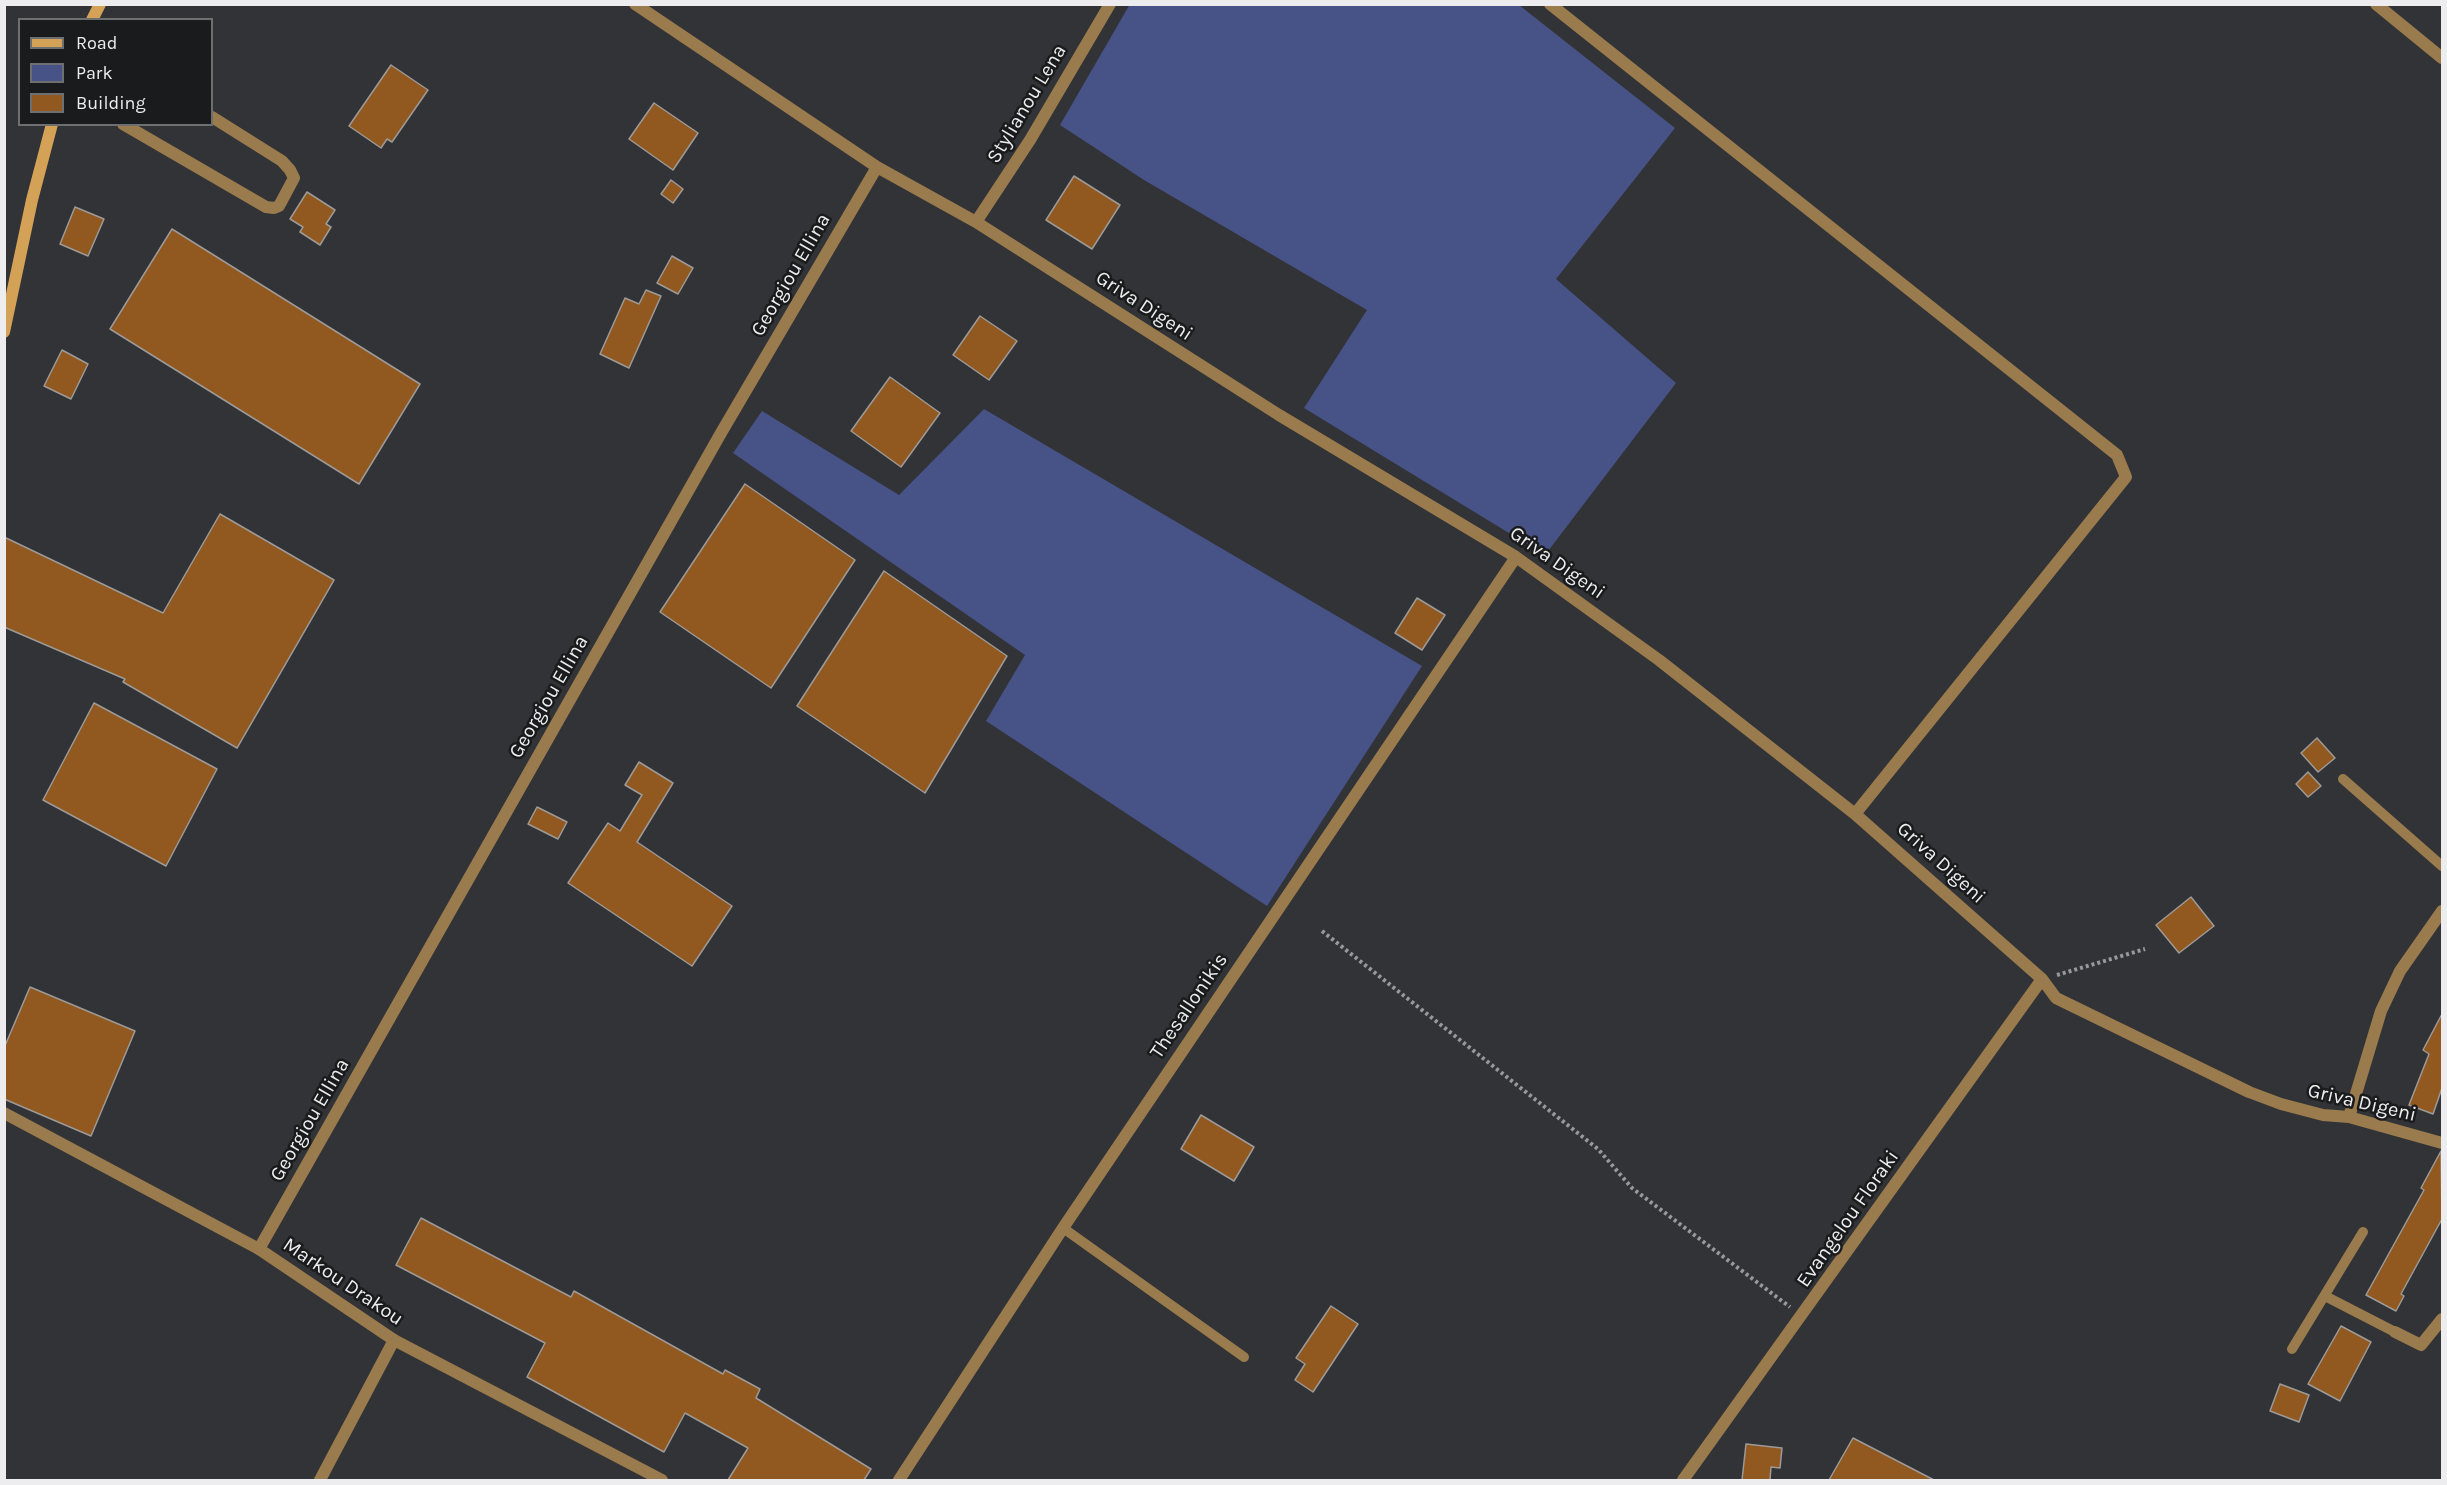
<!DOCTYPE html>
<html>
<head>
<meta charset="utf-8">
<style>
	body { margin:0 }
	#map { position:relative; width:2447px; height:1485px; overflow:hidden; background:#323336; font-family:Karla,sans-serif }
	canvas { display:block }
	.frame { position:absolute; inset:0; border:6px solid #ededef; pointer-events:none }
	.legend { position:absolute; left:18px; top:18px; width:195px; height:108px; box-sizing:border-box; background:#1a1b1c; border:2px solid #6e6f70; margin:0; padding:8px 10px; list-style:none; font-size:18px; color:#ededef }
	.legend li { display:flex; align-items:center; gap:12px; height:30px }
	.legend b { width:30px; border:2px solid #6e6f70 }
</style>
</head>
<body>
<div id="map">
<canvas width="2447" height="1485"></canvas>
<div class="frame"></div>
<ul class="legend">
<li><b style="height:8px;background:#d4a256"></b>Road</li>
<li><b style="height:16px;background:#475387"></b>Park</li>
<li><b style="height:16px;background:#91581f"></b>Building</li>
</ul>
</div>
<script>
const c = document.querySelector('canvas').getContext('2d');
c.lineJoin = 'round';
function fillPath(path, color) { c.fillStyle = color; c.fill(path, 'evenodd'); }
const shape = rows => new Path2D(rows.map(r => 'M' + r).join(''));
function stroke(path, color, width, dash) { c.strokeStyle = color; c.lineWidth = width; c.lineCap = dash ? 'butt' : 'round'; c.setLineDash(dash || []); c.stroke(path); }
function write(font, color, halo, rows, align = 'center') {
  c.font = font + ' Karla,sans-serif'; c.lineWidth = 5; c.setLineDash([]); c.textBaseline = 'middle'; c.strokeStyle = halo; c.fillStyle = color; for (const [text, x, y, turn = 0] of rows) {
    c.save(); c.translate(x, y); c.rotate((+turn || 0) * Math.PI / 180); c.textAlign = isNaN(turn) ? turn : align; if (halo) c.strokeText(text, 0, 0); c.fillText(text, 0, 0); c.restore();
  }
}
fillPath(shape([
	[1130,4,1519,5,1675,128,1556,279,1676,383,1545,555,1304,408,1367,310,1144,180,1060,125],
	[984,409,1422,666,1267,906,986,721,1025,655,733,453,762,411,899,495]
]), '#475387');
const building = shape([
	[391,65,428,90,392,142,387,139,381,148,349,126,391,65],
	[654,103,698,133,673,170,629,139,654,103],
	[1074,176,1120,205,1092,249,1046,220,1074,176],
	[671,180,683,189,673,203,661,194,671,180],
	[307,192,335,210,326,224,331,227,320,245,300,232,303,227,290,219,307,192],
	[75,207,104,219,88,256,60,244,75,207],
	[172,229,420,384,359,484,110,329,172,229],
	[672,256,693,268,678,294,657,283,672,256],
	[646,290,661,296,629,368,600,354,625,298,639,304,646,290],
	[980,316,1017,341,989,380,953,355,980,316],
	[62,350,88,364,71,399,44,386,62,350],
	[890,377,940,413,901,467,851,431,890,377],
	[745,484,855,560,771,688,660,612,745,484],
	[220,514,334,580,237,748,123,682,125,679,4,627,4,537,163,613,220,514],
	[884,571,1007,656,925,793,797,706,884,571],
	[1417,598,1445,615,1422,650,1395,633,1417,598],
	[94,703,217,769,166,866,43,800,94,703],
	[2317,738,2335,758,2318,772,2301,753,2317,738],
	[639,762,673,783,637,842,732,906,692,966,568,883,608,823,620,831,642,795,625,785,639,762],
	[2308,772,2321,786,2308,797,2296,784,2308,772],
	[537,807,567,822,558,839,528,824,537,807],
	[2191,897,2214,926,2179,953,2156,925,2191,897],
	[30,987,135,1031,91,1136,4,1099,4,1048,30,987],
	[2442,1014,2442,1088,2433,1114,2409,1105,2429,1054,2423,1050,2442,1014],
	[1201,1115,1254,1147,1234,1181,1181,1149,1201,1115],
	[2441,1151,2442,1219,2401,1294,2404,1296,2396,1311,2366,1295,2424,1190,2421,1188,2441,1151],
	[421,1218,571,1297,574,1291,723,1374,725,1370,760,1389,756,1398,871,1469,864,1480,728,1480,748,1448,685,1413,664,1452,527,1377,545,1343,396,1265,421,1218],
	[1331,1306,1358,1324,1313,1392,1295,1380,1305,1364,1296,1358,1331,1306],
	[2341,1326,2371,1342,2340,1401,2308,1384,2341,1326],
	[2280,1384,2309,1395,2299,1422,2270,1411,2280,1384],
	[1853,1438,1934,1480,1829,1480,1853,1438],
	[1746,1444,1782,1448,1780,1468,1771,1467,1770,1480,1742,1480,1746,1444]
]);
fillPath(building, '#91581f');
stroke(building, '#9d9a98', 1.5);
stroke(shape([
	[1322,931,1598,1149,1632,1188,1790,1307],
	[2057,975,2145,949]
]), '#98999b', 4, [3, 3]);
stroke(shape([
	[2343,779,2442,866],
	[1063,1228,1244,1357],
	[2325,1296,2395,1332],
	[2292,1349,2363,1232]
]), '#9a7b4d', 10);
stroke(shape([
	[635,4,877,167,976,222,1279,415,1516,557,1659,660,1855,814,2042,979,2056,998,2249,1092,2281,1104,2323,1115,2349,1117,2442,1143],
	[1550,4,2117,455,2126,477,1855,814],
	[123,124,266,207,274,208,279,206,294,178,290,170,282,161,212,117],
	[976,222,1030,140,1110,4],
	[2349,1117,2381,1011,2400,971,2442,911],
	[259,1249,721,433,877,167],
	[2395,1332,2421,1345,2442,1319],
	[320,1480,394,1340],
	[899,1480,1063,1228,1516,557],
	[1683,1480,2042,979]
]), '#9a7b4d', 12);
stroke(shape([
	[2376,4,2442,58],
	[4,1113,259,1249,394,1340,662,1480]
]), '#9a7b4d', 12);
stroke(shape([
	[92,20,100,4],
	[4,332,32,200,52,124]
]), '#d4a256', 12);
write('20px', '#ededef', '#1a1b1c', [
	["Stylianou Lena",1027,104,-59],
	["Georgiou Ellina",791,275,-60],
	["Griva Digeni",1144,306,33],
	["Griva Digeni",1557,563,35],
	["Georgiou Ellina",549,697,-60],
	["Griva Digeni",1941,863,42],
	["Thesallonikis",1189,1006,-56],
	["Griva Digeni",2362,1103,13],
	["Georgiou Ellina",310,1120,-60],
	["Evangelou Floraki",1848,1219,-55],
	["Markou Drakou",343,1282,34]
]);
</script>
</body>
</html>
